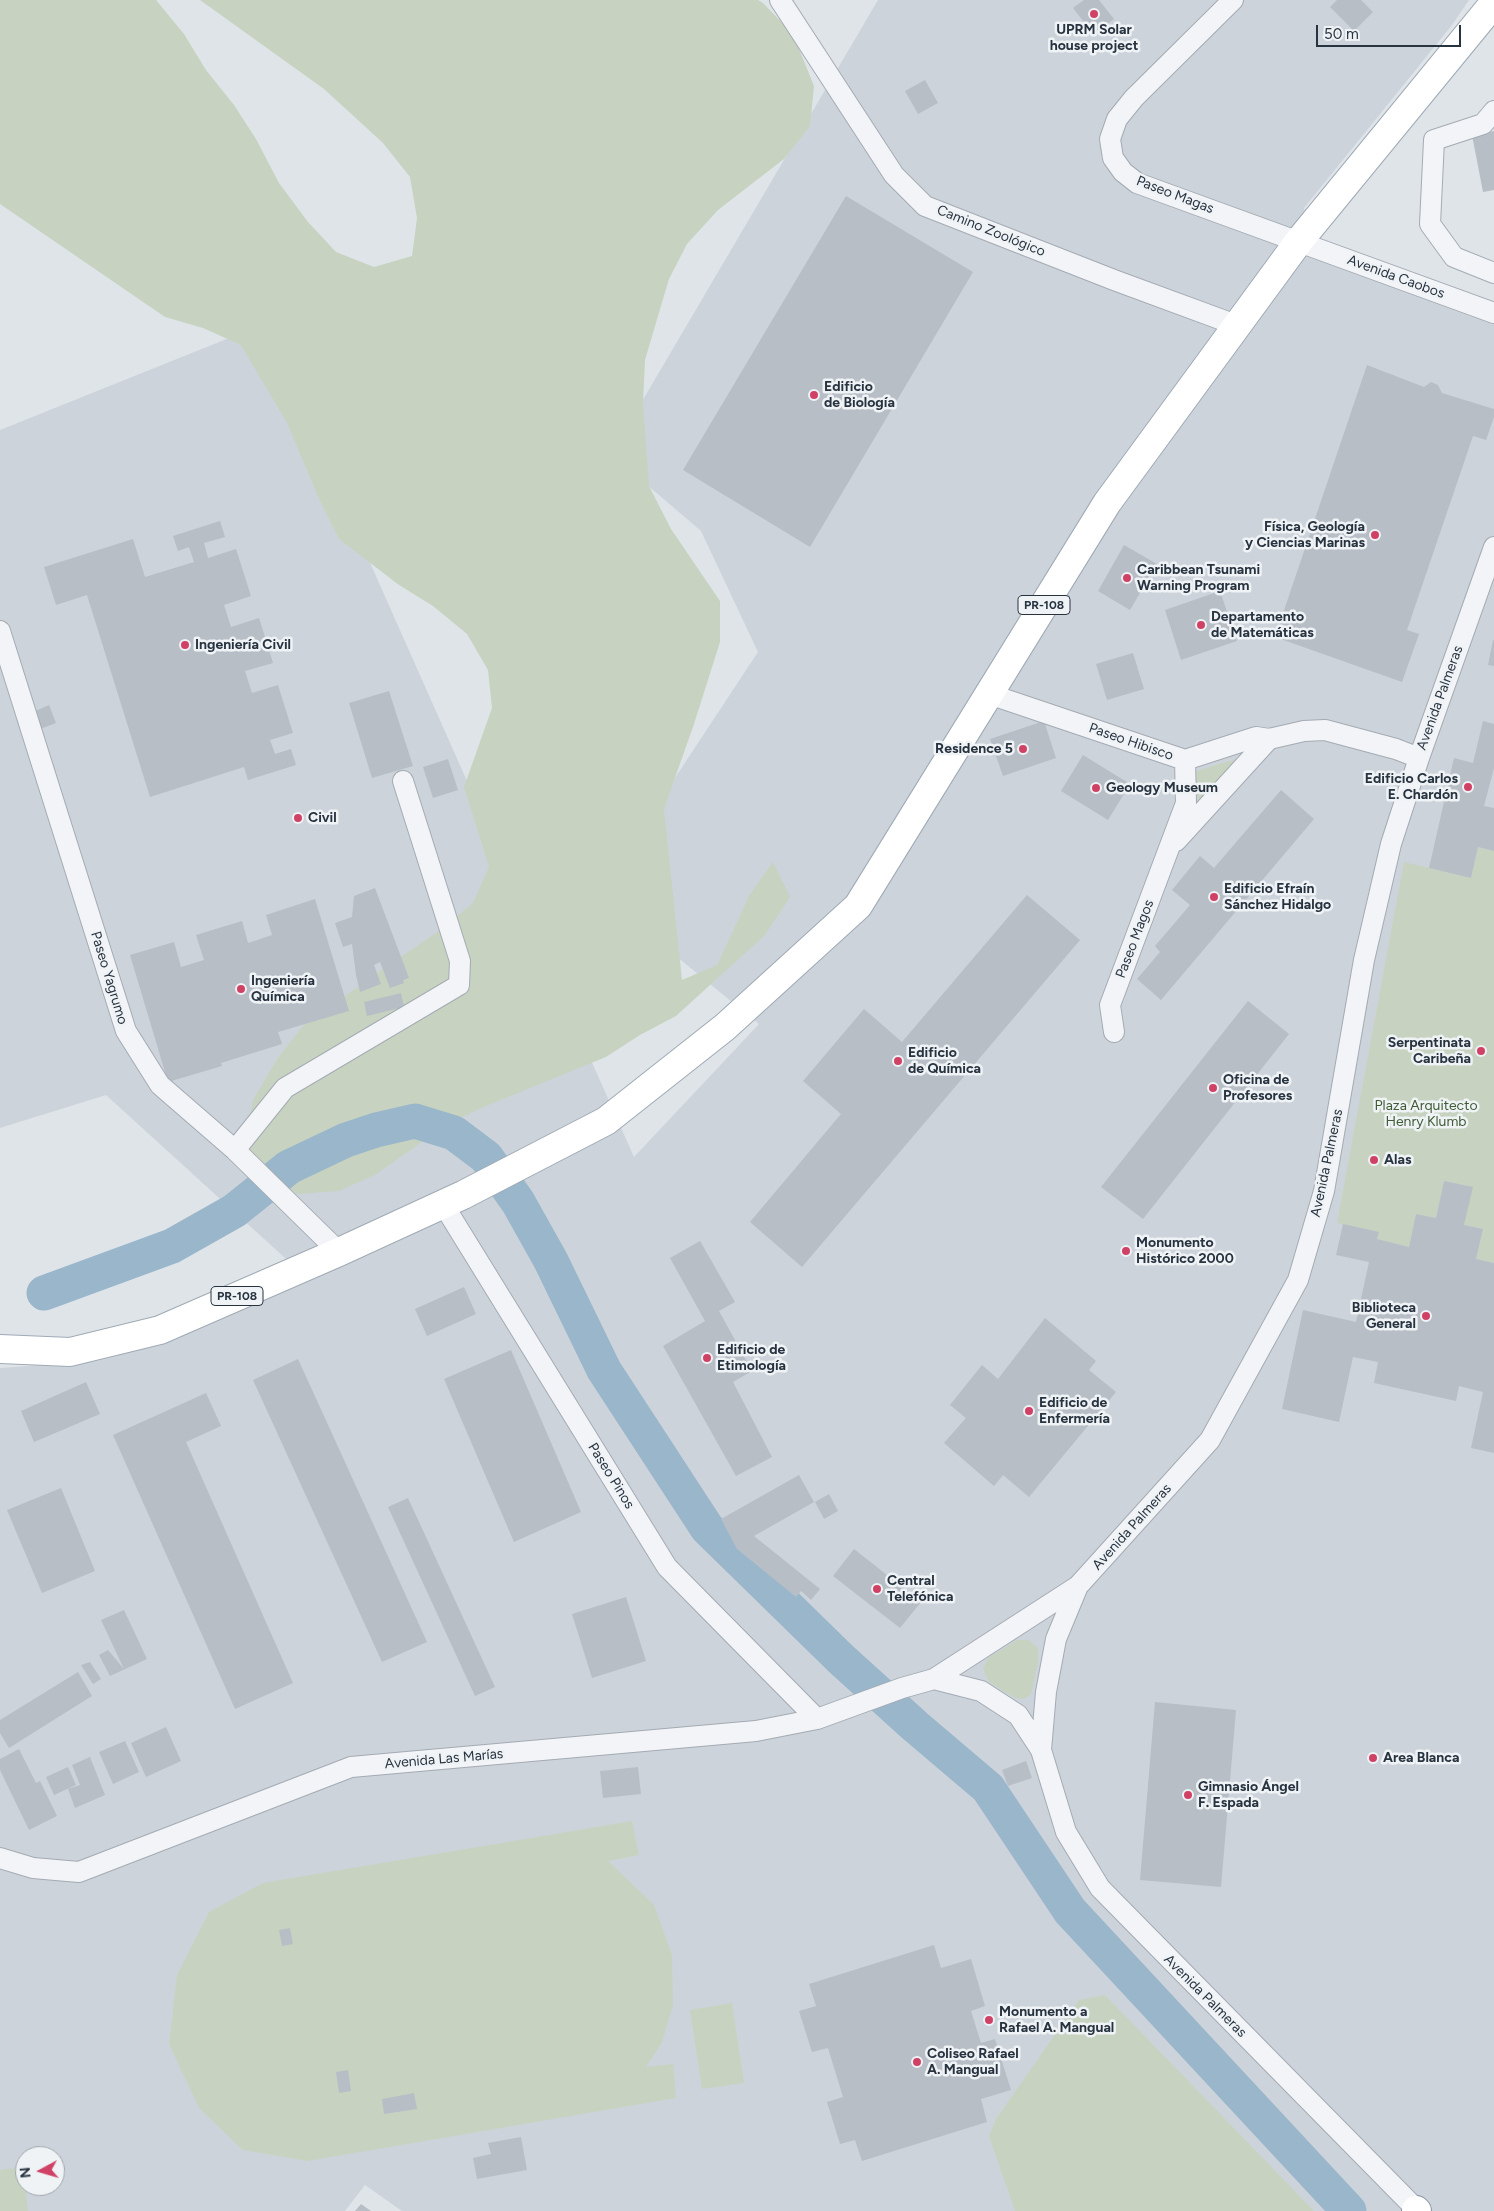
<!DOCTYPE html>
<html>
<head>
<meta charset="utf-8">
<style>
	body { margin:0 }
	#map { position:relative; width:1494px; height:2211px; overflow:hidden; background:#dfe4e9; font-family:Figtree,sans-serif }
	canvas { display:block }
	.north { position:absolute; left:15px; top:2146px; width:50px; height:50px; box-sizing:border-box; background:#eff3f6; border:1px solid #9fa6ad; border-radius:50%; rotate:264deg; font-size:14px; font-weight:700; line-height:20px; text-align:center; color:#283340 }
	.north::after { content:''; display:block; margin:auto; width:18px; height:22px; background:#d04265; clip-path:polygon(50% 0,100% 100%,50% 72%,0 100%) }
	.scale { position:absolute; left:1316px; top:25px; width:145px; height:22px; box-sizing:border-box; border:2px solid #283340; border-top:0; padding-left:6px; font-size:15px; line-height:18px; white-space:nowrap; color:#283340; -webkit-text-stroke:4px #eff3f6; paint-order:stroke }
</style>
</head>
<body>
<div id="map">
<canvas width="1494" height="2211"></canvas>
<div class="north">N</div>
<div class="scale">50 m</div>
</div>
<script>
const c = document.querySelector('canvas').getContext('2d');
c.lineJoin = 'round';
function fillPath(path, color) { c.fillStyle = color; c.fill(path, 'evenodd'); }
const shape = rows => new Path2D(rows.map(r => 'M' + r).join(''));
function stroke(path, color, width, dash) { c.strokeStyle = color; c.lineWidth = width; c.lineCap = dash ? 'butt' : 'round'; c.setLineDash(dash || []); c.stroke(path); }
function write(font, color, halo, rows, align = 'center') {
  c.font = font + ' Figtree,sans-serif'; c.lineWidth = 5; c.setLineDash([]); c.textBaseline = 'middle'; c.strokeStyle = halo; c.fillStyle = color; for (const [text, x, y, turn = 0] of rows) {
    c.save(); c.translate(x, y); c.rotate((+turn || 0) * Math.PI / 180); c.textAlign = isNaN(turn) ? turn : align; if (halo) c.strokeText(text, 0, 0); c.fillText(text, 0, 0); c.restore();
  }
}
fillPath(shape([
	[878,0,1469,0,1452,25,1304,208,1309,228,1322,240,1494,305,1494,2211,402,2211,365,2185,345,2211,0,2211,0,1368,97,1361,166,1342,307,1278,106,1095,0,1128,0,430,264,324,634,1157,759,1024,599,893,758,652,701,531,611,454],
	[25,2156,55,2156,55,2186,25,2186]
]), '#cdd3db');
fillPath(shape([
	[0,0,156,0,184,34,206,70,234,105,256,139,279,183,308,222,336,252,374,267,412,256,417,218,410,177,383,143,324,89,200,0,758,0,763,3,793,34,814,86,810,126,784,159,718,210,687,244,669,279,645,360,643,403,649,486,671,529,720,601,720,642,694,724,664,809,682,980,717,965,750,894,773,862,790,897,765,935,676,1016,640,1035,606,1057,479,1109,443,1127,375,1175,339,1191,298,1194,263,1177,245,1142,253,1100,277,1059,302,1027,374,975,442,929,473,903,489,867,464,787,492,708,488,670,467,634,433,606,399,585,339,539,320,501,287,423,241,345,203,328,165,317,0,204],
	[1236,759,1198,802,1196,771],
	[1478,847,1494,851,1494,1263,1476,1259,1483,1229,1464,1225,1472,1187,1444,1181,1436,1218,1416,1214,1409,1247,1377,1239,1378,1232,1337,1223,1404,862,1471,878],
	[1017,1640,1029,1640,1038,1648,1038,1663,1031,1694,1024,1699,1015,1698,989,1682,983,1669,988,1658],
	[632,1821,639,1855,608,1861,654,1905,672,1955,673,2005,662,2042,646,2067,673,2064,676,2098,308,2161,243,2150,199,2108,169,2044,177,1975,209,1912,263,1883],
	[1105,1995,1314,2211,1015,2211,989,2136,996,2119,1079,2000],
	[732,2003,744,2083,702,2089,690,2010],
	[23,2167,28,2211,0,2211,0,2170]
]), '#c7d3c0');
stroke(shape([
	[44,1293,172,1246,234,1211,289,1167,346,1140,376,1130,415,1121,454,1133,486,1157,518,1202,551,1261,604,1370,707,1528,841,1659,915,1726,988,1788,1070,1911,1349,2211]
]), '#9ab6ca', 35);
fillPath(shape([
	[1084,0,1099,0,1114,19,1094,35,1073,8],
	[1337,0,1361,0,1373,12,1354,31,1330,7],
	[925,80,938,103,918,114,905,91],
	[1494,131,1494,190,1483,192,1472,135],
	[846,196,973,272,810,547,683,470],
	[1367,365,1424,387,1431,382,1438,385,1442,393,1494,409,1494,417,1486,440,1473,436,1407,630,1419,634,1402,682,1275,637],
	[220,521,225,537,204,543,208,558,236,549,251,596,224,605,231,627,259,618,273,663,245,671,252,693,278,685,293,733,270,740,275,754,291,749,296,765,248,780,244,767,150,797,87,595,56,605,44,567,133,539,145,577,194,562,189,547,178,551,173,536],
	[1124,545,1157,564,1130,610,1098,591],
	[1220,591,1237,641,1181,660,1165,610],
	[1493,640,1494,640,1494,666,1488,665],
	[1133,653,1144,689,1107,700,1096,664],
	[389,691,413,766,372,778,349,703],
	[49,705,56,723,40,729,33,712],
	[1044,721,1056,758,1003,776,990,739],
	[1483,721,1494,724,1494,768,1484,806,1494,808,1494,851,1478,847,1471,878,1429,868,1454,758,1473,763],
	[1083,755,1130,784,1108,820,1061,791],
	[448,759,458,790,433,798,423,767],
	[1281,790,1314,819,1161,1000,1137,979,1160,952,1155,946,1190,905,1172,890,1200,856,1214,868],
	[375,888,409,978,403,980,404,983,390,988,380,962,374,965,381,984,360,992,356,975,352,944,343,947,335,923,352,917,354,896],
	[1027,895,1080,940,802,1267,750,1222,841,1114,803,1081,864,1009,902,1042],
	[315,899,349,1011,278,1032,282,1044,221,1063,222,1066,168,1082,130,955,174,942,181,967,204,960,196,935,242,921,248,943,272,935,266,915],
	[401,993,404,1007,367,1016,364,1002],
	[1248,1001,1289,1034,1143,1219,1101,1187],
	[1444,1181,1473,1187,1464,1225,1483,1229,1476,1259,1494,1263,1494,1453,1471,1448,1483,1392,1459,1386,1456,1401,1374,1383,1378,1362,1353,1357,1339,1422,1282,1409,1303,1310,1356,1322,1369,1262,1336,1255,1343,1224,1379,1232,1377,1239,1409,1247,1416,1214,1436,1218],
	[700,1241,735,1302,719,1311,752,1371,733,1382,772,1457,736,1476,663,1346,705,1321,670,1258],
	[464,1287,476,1314,427,1336,415,1309],
	[1045,1318,1096,1361,1089,1370,1116,1392,1029,1497,1003,1475,994,1486,944,1443,966,1418,950,1405,982,1365,998,1379],
	[511,1350,581,1512,514,1542,444,1379],
	[298,1359,427,1642,382,1662,253,1380],
	[86,1382,100,1414,34,1442,21,1411],
	[206,1393,221,1426,186,1442,293,1683,235,1709,113,1435],
	[799,1475,814,1502,754,1536,820,1589,811,1600,801,1591,796,1597,737,1549,721,1519],
	[61,1488,95,1571,42,1593,7,1510],
	[829,1494,838,1511,824,1519,815,1502],
	[408,1498,495,1687,475,1696,388,1507],
	[854,1549,921,1602,900,1628,833,1576],
	[626,1597,646,1661,592,1678,572,1614],
	[124,1610,147,1659,110,1676,99,1655,108,1650,124,1669,101,1620],
	[90,1662,101,1679,93,1684,81,1665],
	[78,1672,92,1696,9,1748,0,1733,0,1720],
	[1155,1702,1236,1710,1221,1887,1140,1880],
	[166,1727,181,1761,146,1777,131,1743],
	[125,1741,139,1772,113,1784,99,1752],
	[19,1749,36,1783,40,1781,57,1816,29,1830,0,1770,0,1759],
	[90,1757,105,1795,75,1808,68,1789,80,1785,72,1765],
	[1026,1761,1032,1778,1008,1786,1002,1770],
	[68,1767,76,1785,54,1795,46,1777],
	[638,1767,641,1794,603,1798,600,1771],
	[290,1928,293,1944,282,1946,279,1930],
	[934,1945,941,1968,971,1959,985,2006,971,2011,981,2043,995,2039,1011,2090,981,2099,987,2122,862,2161,855,2140,840,2144,827,2102,843,2097,828,2048,812,2052,799,2011,816,2006,809,1984],
	[348,2070,351,2091,339,2093,336,2072],
	[414,2093,417,2109,384,2114,382,2099],
	[521,2137,527,2170,477,2179,473,2158,491,2154,488,2143],
	[361,2204,371,2211,355,2211]
]), '#b7bec6');
const street = shape([
	[780,0,894,175,925,206,1114,280,1236,325],
	[1233,0,1134,98,1117,119,1110,139,1113,158,1123,172,1137,183,1494,313],
	[1494,111,1483,124,1434,140,1430,224,1454,257,1494,273],
	[0,631,126,1031,160,1085,235,1150,339,1252],
	[989,694,1185,760,1256,737,1269,739,1304,731,1325,730,1396,749,1419,758],
	[1176,841,1269,739],
	[1114,1032,1110,1005,1186,803,1185,760],
	[235,1150,285,1088,459,985,460,961,403,781],
	[443,1204,667,1567,817,1719],
	[934,1679,981,1691,1018,1715,1041,1750],
	[0,1858,33,1868,79,1872,351,1767,756,1731,817,1719,902,1688,934,1679,1078,1586],
	[1418,2211,1100,1888,1066,1832,1041,1750,1046,1692,1056,1639,1078,1586,1210,1440,1298,1280,1324,1191,1364,960,1391,844,1419,758,1494,547]
]);
const primary = shape([
	[0,1349,70,1352,160,1330,339,1252,463,1195,606,1121,725,1027,858,906,1107,503,1299,241,1494,3]
]);
const highway = shape([
	[1416,2210,1417,2211]
]);
stroke(street, '#a4abb3', 22);
stroke(primary, '#9faab5', 30);
stroke(highway, '#8793a0', 30);
stroke(street, '#f2f4f7', 20);
stroke(primary, '#fff', 28);
stroke(highway, '#fff', 28);
for (const [x, y, r, color] of [
	[1094,14,5,"#d04265"],
	[814,395,5,"#d04265"],
	[1375,535,5,"#d04265"],
	[1127,578,5,"#d04265"],
	[1201,625,5,"#d04265"],
	[185,645,5,"#d04265"],
	[1023,749,5,"#d04265"],
	[1468,787,5,"#d04265"],
	[1096,788,5,"#d04265"],
	[298,818,5,"#d04265"],
	[1214,897,5,"#d04265"],
	[241,989,5,"#d04265"],
	[1481,1051,5,"#d04265"],
	[898,1061,5,"#d04265"],
	[1213,1088,5,"#d04265"],
	[1374,1160,5,"#d04265"],
	[1126,1251,5,"#d04265"],
	[1426,1316,5,"#d04265"],
	[707,1358,5,"#d04265"],
	[1029,1411,5,"#d04265"],
	[877,1589,5,"#d04265"],
	[1373,1758,5,"#d04265"],
	[1188,1795,5,"#d04265"],
	[989,2020,5,"#d04265"],
	[917,2062,5,"#d04265"]
]) { const dot = new Path2D(); dot.arc(x, y, r, 0, 2 * Math.PI); c.fillStyle = color; c.fill(dot); stroke(dot, '#eff3f6', 2); }
for (const [x, y, w] of [
	[1044,605,52],
	[237,1296,52]
]) { const box = new Path2D(); box.roundRect(x - w / 2, y - 9.5, w, 19, 4); c.fillStyle = '#eff3f6'; c.fill(box); stroke(box, '#283340', 1); }
write('bold 12px', '#283340', null, [
	["PR-108",1044,605],
	["PR-108",237,1296]
]);
write('bold 14px', '#283340', '#eff3f6', [
	["UPRM Solar",1094,30,"center"],
	["house project",1094,46,"center"],
	["Edificio",824,387],
	["de Biología",824,403],
	["Física, Geología",1365,527,"right"],
	["y Ciencias Marinas",1365,543,"right"],
	["Caribbean Tsunami",1137,570],
	["Warning Program",1137,586],
	["Departamento",1211,617],
	["de Matemáticas",1211,633],
	["Ingeniería Civil",195,645],
	["Residence 5",1013,749,"right"],
	["Edificio Carlos",1458,779,"right"],
	["E. Chardón",1458,795,"right"],
	["Geology Museum",1106,788],
	["Civil",308,818],
	["Edificio Efraín",1224,889],
	["Sánchez Hidalgo",1224,905],
	["Ingeniería",251,981],
	["Química",251,997],
	["Serpentinata",1471,1043,"right"],
	["Caribeña",1471,1059,"right"],
	["Edificio",908,1053],
	["de Química",908,1069],
	["Oficina de",1223,1080],
	["Profesores",1223,1096],
	["Alas",1384,1160],
	["Monumento",1136,1243],
	["Histórico 2000",1136,1259],
	["Biblioteca",1416,1308,"right"],
	["General",1416,1324,"right"],
	["Edificio de",717,1350],
	["Etimología",717,1366],
	["Edificio de",1039,1403],
	["Enfermería",1039,1419],
	["Central",887,1581],
	["Telefónica",887,1597],
	["Area Blanca",1383,1758],
	["Gimnasio Ángel",1198,1787],
	["F. Espada",1198,1803],
	["Monumento a",999,2012],
	["Rafael A. Mangual",999,2028],
	["Coliseo Rafael",927,2054],
	["A. Mangual",927,2070]
], 'left');
write('14px', '#283340', '#eff3f6', [
	["Paseo Magas",1175,195,21],
	["Camino Zoológico",991,231,22],
	["Avenida Caobos",1396,277,20],
	["Avenida Palmeras",1440,698,-70],
	["Paseo Hibisco",1131,742,19],
	["Paseo Magos",1135,939,-69],
	["Paseo Yagrumo",109,978,73],
	["Avenida Palmeras",1327,1163,-78],
	["Paseo Pinos",611,1476,58],
	["Avenida Palmeras",1132,1527,-48],
	["Avenida Las Marías",444,1759,-5],
	["Avenida Palmeras",1205,1996,45]
]);
write('14px', '#405c35', '#eff3f6', [
	["Plaza Arquitecto",1426,1106],
	["Henry Klumb",1426,1122]
]);
</script>
</body>
</html>
